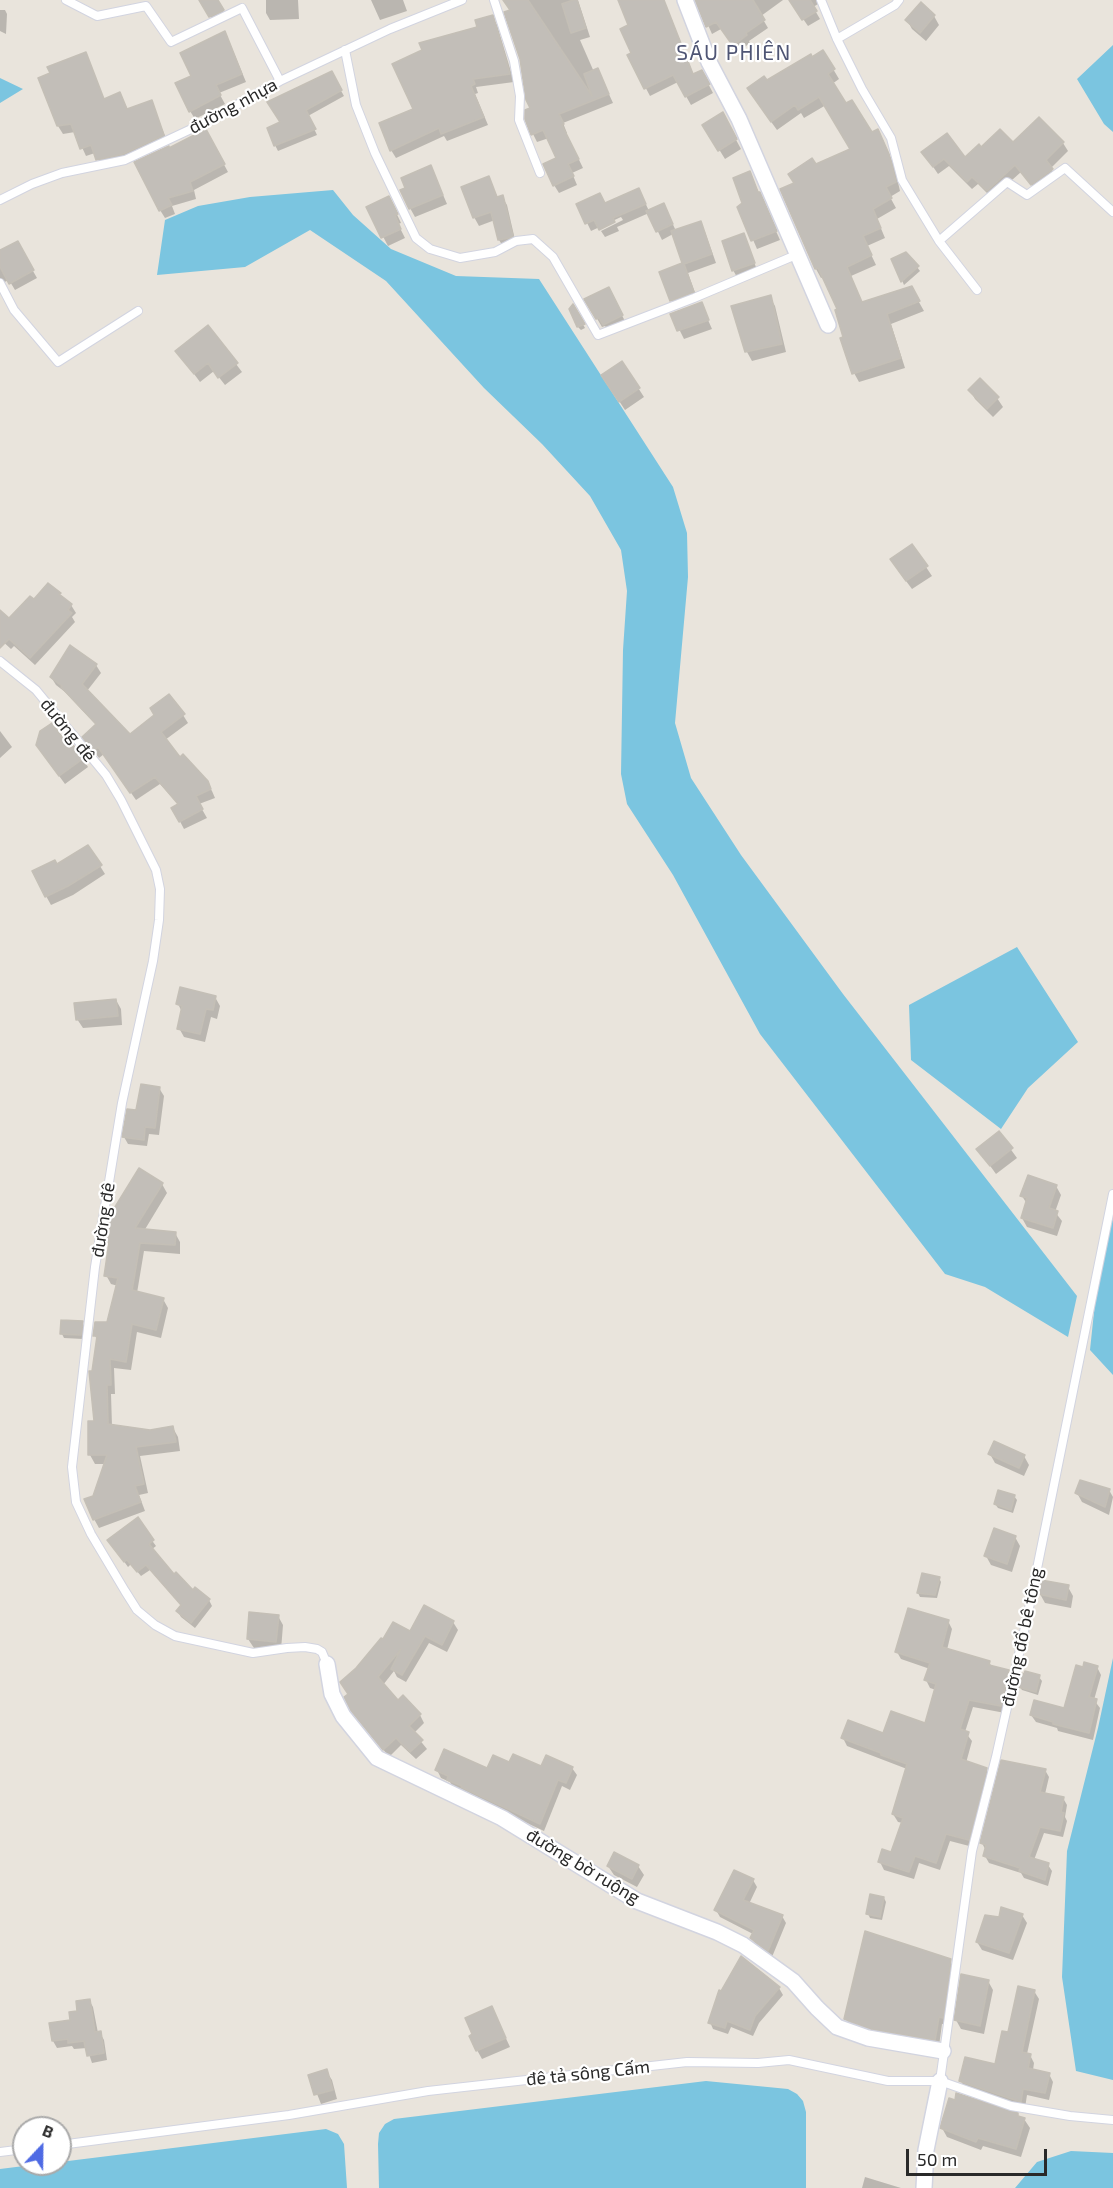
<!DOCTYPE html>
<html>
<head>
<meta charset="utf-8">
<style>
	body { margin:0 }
	#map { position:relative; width:1113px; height:2188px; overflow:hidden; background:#e9e4dc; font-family:"Exo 2",sans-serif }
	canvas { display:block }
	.north { position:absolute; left:12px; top:2116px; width:60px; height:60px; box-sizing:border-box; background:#fff; border:2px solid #a9a9a9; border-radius:50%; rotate:22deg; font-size:16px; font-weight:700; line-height:24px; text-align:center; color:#292929 }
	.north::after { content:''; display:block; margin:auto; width:21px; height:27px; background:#4e6ae4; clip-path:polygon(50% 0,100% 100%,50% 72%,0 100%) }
	.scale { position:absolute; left:906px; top:2149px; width:141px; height:27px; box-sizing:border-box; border:3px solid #292929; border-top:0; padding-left:8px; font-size:18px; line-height:21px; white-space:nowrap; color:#292929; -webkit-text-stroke:4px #fff; paint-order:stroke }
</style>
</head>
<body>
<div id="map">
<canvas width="1113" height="2188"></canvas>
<div class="north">B</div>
<div class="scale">50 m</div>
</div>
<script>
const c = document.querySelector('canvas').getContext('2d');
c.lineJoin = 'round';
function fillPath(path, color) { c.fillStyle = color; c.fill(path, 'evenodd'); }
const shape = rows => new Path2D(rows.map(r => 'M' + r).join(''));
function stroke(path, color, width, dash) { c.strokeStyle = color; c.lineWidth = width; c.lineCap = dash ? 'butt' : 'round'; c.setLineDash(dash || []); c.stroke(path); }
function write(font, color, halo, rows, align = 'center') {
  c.font = font + ' "Exo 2",sans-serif'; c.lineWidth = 4.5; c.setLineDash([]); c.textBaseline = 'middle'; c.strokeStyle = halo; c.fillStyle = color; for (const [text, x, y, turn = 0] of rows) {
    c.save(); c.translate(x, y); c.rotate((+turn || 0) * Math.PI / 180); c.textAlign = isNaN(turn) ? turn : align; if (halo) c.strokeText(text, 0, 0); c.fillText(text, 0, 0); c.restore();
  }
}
fillPath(shape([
	[1113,45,1113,132,1104,124,1077,79],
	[0,78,23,89,0,103],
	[333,190,353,215,391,249,456,276,539,279,673,487,687,533,688,577,675,723,691,778,741,855,843,994,1077,1296,1068,1337,985,1287,945,1274,760,1034,673,875,627,804,621,774,623,650,627,591,621,550,590,496,542,444,484,388,386,281,310,230,245,267,157,275,165,220,198,206,250,197],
	[1017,947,1078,1042,1028,1088,1001,1129,911,1060,909,1005],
	[1113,1217,1113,1375,1090,1350,1096,1293],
	[1113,1658,1113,2080,1076,2071,1062,1977,1067,1851,1098,1728],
	[706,2081,788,2089,797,2094,803,2101,806,2112,806,2188,379,2188,378,2144,379,2133,385,2124,394,2119],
	[326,2129,338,2134,344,2144,347,2188,0,2188,0,2169,40,2164,60,2164,60,2162],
	[1071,2151,1113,2153,1113,2188,1015,2188,1037,2162]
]), '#7bc5e0');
fillPath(shape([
	[201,0,217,0,228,19,215,25],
	[266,0,298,0,299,19,270,20,266,13],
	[371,0,403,0,407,11,380,20],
	[510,0,578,0,590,37,580,40,594,72,598,70,613,103,563,123,567,133,566,133,583,168,572,173,577,185,559,193,554,185,558,158,549,138,537,142,533,134,532,109],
	[650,0,664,0,694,76,702,72,713,93,691,105,678,82,650,96,629,56,633,54,630,26],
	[697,0,783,0,761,16,768,28,749,41,750,43,738,52,721,29,712,34],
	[790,0,819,0,820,3,813,7,820,19,808,26],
	[0,10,5,10,7,14,6,34,0,31],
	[934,16,939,25,926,41,912,29,907,20],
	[492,17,497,25,514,82,476,87,478,93,475,94,488,125,447,141,444,136,396,158,391,150,415,110,479,28],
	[229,41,246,82,219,93,225,104,195,119,190,111,193,76],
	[823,52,839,79,832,84,845,105,871,134,883,140,894,165,900,191,890,197,896,208,877,219,885,238,867,246,876,265,851,276,862,303,911,288,924,311,891,324,905,368,859,382,854,373,839,310,824,277,821,278,816,269,796,184,816,166,852,149,826,105,804,118,801,113,777,130,754,98,766,82],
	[331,73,344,96,308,116,317,135,278,151,275,145,282,123],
	[120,94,128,110,151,102,168,143,102,167,95,153,86,156,75,132,63,134,58,126,104,100],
	[722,114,741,149,725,159,704,125],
	[1039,119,1063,143,1068,151,1051,168,1056,177,1037,192,1021,172,992,198,978,184,972,189,949,166,938,174,923,152,965,160,981,149,1013,144],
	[206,131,228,172,194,190,196,199,172,206,175,214,165,218,160,210,169,150],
	[750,173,780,240,757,249,739,207,744,204],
	[435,176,447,204,415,217,410,208],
	[488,178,498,198,502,197,507,205,516,244,504,248,499,240,495,220,479,226,474,217],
	[643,198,649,211,668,214,676,231,700,223,705,232,716,263,688,273,698,301,676,309,671,300,661,273,684,264,673,234,662,240,649,213,617,227,619,231,605,237,601,231,623,220,621,217,591,231,578,204,605,205],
	[393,206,401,223,398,224,405,238,388,246,368,208],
	[743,235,758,272,738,279,733,270],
	[17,243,37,278,15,290,9,280,0,284,0,252],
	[893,260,917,267,920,271,904,285],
	[770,297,775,306,786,352,752,361,747,352,733,307],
	[613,298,627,325,610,333,605,326,602,327,586,300],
	[701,304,712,329,684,339,672,315],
	[573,306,585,328,581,330,578,327,571,307],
	[177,351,236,364,242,372,225,385,214,371,200,382],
	[622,363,644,397,625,410,608,384],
	[970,390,997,398,1003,407,993,417,975,399],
	[912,546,932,576,912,589,897,569],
	[48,585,71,605,76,613,72,617,75,622,35,665,14,646,11,649,0,639,0,612,9,620,34,602],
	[96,665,101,673,87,691,129,736,183,715,188,723,165,740,180,759,206,782,212,791,215,798,199,804,207,818,184,829,173,808,179,805,160,784,136,800,104,754,99,758,89,745,84,737,97,726,65,692,56,685,51,677],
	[0,731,12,747,0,758],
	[70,750,83,759,88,767,65,784,43,754],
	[57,866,100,866,105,874,73,895,51,905,46,896],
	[215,997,220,1006,217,1019,211,1017,205,1042,184,1037,179,1028,182,1012,178,1004],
	[116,1000,121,1009,122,1025,83,1028,77,1019],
	[159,1088,164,1096,159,1135,149,1134,147,1146,128,1144,124,1137,137,1112],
	[999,1133,1017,1158,996,1174,978,1149],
	[162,1184,167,1193,144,1231,175,1233,180,1242,180,1254,144,1251,137,1293,163,1299,168,1308,161,1338,137,1332,131,1370,114,1368,115,1394,111,1394,112,1426,150,1431,173,1428,178,1437,180,1451,140,1456,148,1493,139,1495,145,1511,99,1528,94,1519,94,1497,106,1464,95,1464,90,1455,95,1423,93,1372,98,1341,95,1336,108,1324,118,1286,111,1284,106,1275,110,1247,107,1241],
	[1056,1186,1061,1195,1055,1212,1062,1221,1057,1236,1027,1227,1022,1218,1027,1204,1022,1196],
	[82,1322,84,1326,83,1339,64,1338,62,1334],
	[990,1454,1024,1456,1029,1465,1024,1476,995,1463],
	[1109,1490,1113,1497,1109,1515,1082,1502,1077,1493],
	[1014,1496,1017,1500,1013,1513,998,1508,995,1504],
	[137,1520,156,1546,151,1550,174,1577,193,1593,195,1590,209,1600,212,1606,195,1628,181,1617,178,1612,182,1606,150,1570,141,1576,131,1564,128,1567,113,1546],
	[1015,1537,1020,1546,1012,1572,991,1565,986,1556],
	[923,1574,939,1578,941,1582,937,1598,920,1597,918,1593],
	[1068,1587,1073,1596,1071,1608,1045,1603,1040,1594],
	[278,1616,283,1625,281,1650,254,1648,248,1639],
	[948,1621,952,1629,947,1650,989,1662,992,1667,1008,1671,1013,1679,1005,1713,973,1707,965,1732,972,1741,966,1763,986,1769,990,1777,973,1847,950,1841,940,1870,919,1863,914,1879,884,1870,880,1862,892,1853,903,1823,898,1822,893,1814,907,1769,847,1746,843,1738,884,1735,926,1725,936,1690,930,1688,926,1680,930,1669,901,1659,897,1652],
	[453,1622,458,1630,447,1652,429,1643,406,1682,397,1677,394,1671,383,1685,398,1702,420,1715,424,1723,414,1733,427,1749,416,1759,401,1745,389,1757,353,1710,411,1634],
	[1097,1667,1101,1675,1094,1700,1100,1708,1093,1740,1058,1731,1057,1728,1036,1722,1031,1715,1065,1710,1084,1669],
	[1039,1677,1042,1681,1038,1695,1022,1690,1019,1686],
	[510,1764,542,1768,572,1768,577,1775,570,1790,562,1786,544,1831,467,1795,453,1787,450,1782,441,1778,437,1770,488,1770],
	[1045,1770,1049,1777,1045,1794,1063,1798,1067,1805,1065,1817,1067,1821,1063,1837,1044,1833,1034,1860,1048,1865,1052,1871,1048,1886,1024,1878,1021,1873,989,1863,985,1856,986,1851,982,1843],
	[608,1866,638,1866,644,1875,637,1887,614,1875],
	[753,1880,757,1887,749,1904,782,1916,786,1923,772,1957,756,1945,751,1938,753,1934,720,1917,716,1910],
	[884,1898,886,1902,882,1920,870,1918,868,1914],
	[1022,1915,1027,1923,1013,1960,982,1950,977,1942,1000,1919],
	[950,1961,954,1968,946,2024,942,2024,939,2046,876,2035,850,2026,846,2019],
	[988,1981,993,1990,984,2034,961,2029,956,2020],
	[779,1988,783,1995,759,2023,753,2036,731,2027,728,2034,713,2029,710,2022],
	[1034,1991,1039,1999,1027,2054,1030,2055,1034,2063,1033,2070,1049,2074,1053,2082,1049,2100,1027,2095,1025,2108,965,2089,961,2081,996,2066,1010,2034],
	[89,2000,93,2007,98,2033,100,2033,104,2040,107,2060,92,2063,87,2048,74,2049,72,2046,57,2048,53,2041,51,2024,72,2021],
	[496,2017,510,2047,482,2059,477,2050],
	[326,2071,332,2080,337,2099,321,2104,310,2076],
	[1017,2115,1019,2118,1024,2119,1030,2128,1021,2157,983,2146,981,2150,947,2137,942,2128],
	[865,2177,901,2188,862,2188]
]), '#0003');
const building = shape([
	[199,0,218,0,224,10,209,17,199,0],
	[503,0,528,0,592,96,584,74,598,68,609,94,559,114,564,124,562,125,579,159,568,164,574,176,553,186,543,164,556,158,543,130,531,135,525,119,525,110,530,108,526,100,520,59,504,12,510,10,503,0],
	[573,0,577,0,586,28,571,33,562,4,573,0],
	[618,0,664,0,693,74,702,70,710,84,685,97,673,75,644,89,627,55,631,53,620,29,628,25,618,0],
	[695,0,753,0,765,20,746,33,747,35,733,46,716,22,706,27,695,0],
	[789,0,810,0,817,11,802,20,789,0],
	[921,2,935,15,920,33,905,20,921,2],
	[493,15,510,74,473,79,475,84,471,86,484,117,441,134,439,128,390,151,379,123,413,109,392,64,422,50,419,43,477,27,475,20,493,15],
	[225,31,242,74,216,85,221,95,189,112,175,83,191,76,180,53,225,31],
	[823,50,835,69,828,74,846,103,852,100,872,132,878,129,889,154,896,182,886,187,892,198,873,209,881,228,863,236,872,255,847,267,862,302,912,286,920,301,887,314,901,358,852,374,840,338,843,337,835,310,837,309,818,268,815,269,780,189,794,183,788,174,812,158,816,164,850,149,819,97,798,110,795,105,771,122,747,88,764,76,767,80,811,54,812,57,823,50],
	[86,52,104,99,120,92,127,109,152,100,164,135,123,154,96,160,91,145,80,149,71,124,57,126,38,78,50,73,47,67,86,52],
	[332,71,342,90,306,110,316,129,274,146,267,128,280,122,267,102,332,71],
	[723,112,737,139,718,151,702,125,723,112],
	[1039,117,1064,142,1046,160,1053,169,1031,185,1015,165,987,191,972,177,967,182,944,159,933,167,921,152,947,133,965,157,979,144,981,147,1000,129,1013,142,1039,117],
	[206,129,225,164,190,182,193,191,168,198,172,205,159,211,134,162,169,146,169,148,206,129],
	[431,165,443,195,409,209,400,190,405,188,401,178,431,165],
	[750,171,758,192,760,192,777,231,751,241,737,207,742,203,733,178,750,171],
	[489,176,497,197,503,195,513,236,509,238,498,240,491,212,473,218,461,187,489,176],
	[639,188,646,204,613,218,615,222,599,230,594,220,585,224,576,204,600,193,605,203,639,188],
	[389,196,398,214,395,215,401,229,381,238,366,207,389,196],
	[664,203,673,224,656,232,646,211,664,203],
	[701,221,712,254,684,264,694,292,670,301,659,272,682,263,671,231,701,221],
	[744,233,755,263,732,271,722,241,744,233],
	[18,241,34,270,9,284,0,267,0,250,18,241],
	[906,252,919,266,901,282,891,259,906,252],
	[609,287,623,315,603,325,599,318,596,319,584,299,609,287],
	[771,295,782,344,745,352,731,306,771,295],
	[702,302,709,320,677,331,670,314,702,302],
	[573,304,585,324,577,327,569,309,573,304],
	[208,325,238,363,218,378,208,363,194,374,175,351,208,325],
	[622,361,640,388,619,402,601,375,622,361],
	[980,378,999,397,987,409,968,390,980,378],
	[912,544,928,566,906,581,890,559,912,544],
	[48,583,61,593,59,594,72,604,68,610,72,613,30,658,9,639,0,648,0,610,9,618,30,596,34,599,48,583],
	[70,645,97,664,82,684,130,734,154,715,150,708,169,694,185,714,161,732,180,757,183,754,208,781,211,789,196,796,203,809,179,822,171,808,178,804,155,777,130,793,98,747,94,751,82,737,96,724,61,687,62,686,50,677,70,645],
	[52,723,70,748,73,745,84,758,59,776,36,745,40,731,52,723],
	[88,845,102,865,68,886,45,897,32,871,55,860,57,864,88,845],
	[180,987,216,996,213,1010,206,1009,200,1034,177,1029,182,1006,176,1004,180,987],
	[116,999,118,1016,76,1020,74,1003,116,999],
	[141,1084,160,1087,155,1128,145,1127,144,1140,122,1137,127,1109,136,1110,141,1084],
	[999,1131,1013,1148,990,1166,976,1149,999,1131],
	[139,1168,163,1183,135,1228,176,1232,175,1245,140,1243,132,1290,164,1298,156,1330,132,1324,126,1362,110,1359,111,1385,107,1385,108,1424,150,1430,173,1426,176,1442,136,1447,144,1484,135,1486,141,1502,93,1520,84,1499,93,1496,107,1455,88,1455,88,1421,94,1421,89,1371,92,1371,97,1336,93,1336,95,1322,107,1322,118,1278,104,1276,109,1242,105,1241,110,1215,139,1168],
	[1028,1175,1057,1185,1049,1208,1058,1211,1053,1228,1021,1218,1027,1198,1020,1196,1028,1175],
	[61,1320,83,1321,81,1335,60,1334,61,1320],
	[994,1441,1025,1455,1019,1468,988,1454,994,1441],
	[1080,1480,1110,1489,1105,1507,1075,1493,1080,1480],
	[998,1490,1015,1495,1011,1510,994,1504,998,1490],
	[138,1517,154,1540,149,1544,174,1574,176,1572,193,1590,195,1587,210,1599,191,1623,176,1611,181,1605,146,1565,137,1572,127,1560,124,1562,107,1540,138,1517],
	[994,1528,1016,1536,1007,1564,984,1556,994,1528],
	[922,1573,940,1577,935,1595,917,1593,922,1573],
	[1041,1580,1069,1585,1066,1600,1038,1594,1041,1580],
	[424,1605,454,1621,442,1645,425,1636,402,1675,391,1669,401,1649,378,1677,398,1700,403,1695,421,1714,409,1726,423,1740,410,1752,396,1738,383,1750,351,1711,344,1697,348,1694,340,1682,356,1668,381,1638,383,1639,393,1622,410,1631,424,1605],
	[908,1608,949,1620,942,1647,990,1661,989,1665,1009,1670,1001,1706,969,1700,960,1729,969,1732,961,1759,987,1768,969,1840,946,1834,936,1863,915,1856,909,1872,878,1862,882,1849,891,1852,903,1818,892,1814,907,1764,881,1755,881,1753,841,1738,848,1720,883,1733,891,1711,925,1723,936,1684,924,1680,930,1663,895,1652,908,1608],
	[249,1612,279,1615,276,1642,247,1639,249,1612],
	[1084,1662,1098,1666,1089,1697,1097,1699,1089,1733,1053,1724,1053,1722,1030,1715,1034,1700,1064,1708,1076,1665,1083,1667,1084,1662],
	[1025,1671,1040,1675,1036,1692,1018,1687,1021,1673,1024,1674,1025,1671],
	[444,1749,487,1768,493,1755,509,1762,513,1754,541,1766,546,1755,573,1767,566,1783,558,1780,540,1824,461,1787,462,1786,447,1780,448,1776,435,1770,444,1749],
	[1001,1760,1046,1769,1040,1792,1064,1797,1061,1812,1064,1813,1060,1831,1040,1827,1029,1857,1049,1863,1045,1880,1019,1871,1020,1868,983,1856,986,1845,980,1843,1001,1760],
	[614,1852,639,1865,632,1879,607,1866,614,1852],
	[734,1870,754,1879,743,1900,783,1915,768,1951,750,1938,754,1930,714,1910,734,1870],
	[870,1894,884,1897,880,1917,866,1914,870,1894],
	[1001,1907,1023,1914,1009,1953,976,1942,985,1915,999,1917,1001,1907],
	[865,1931,951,1959,943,2018,939,2017,935,2040,870,2029,844,2019,865,1931],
	[741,1956,780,1987,755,2016,750,2030,727,2021,725,2028,708,2023,719,1990,721,1991,741,1956],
	[961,1974,989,1980,980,2026,954,2020,961,1974],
	[1018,1986,1035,1990,1022,2052,1031,2054,1028,2068,1050,2073,1045,2093,1023,2089,1021,2102,959,2081,965,2057,995,2064,1002,2031,1008,2032,1018,1986],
	[90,1999,95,2032,101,2031,104,2053,87,2056,84,2041,68,2043,68,2039,52,2041,49,2023,70,2020,69,2012,77,2011,76,2001,90,1999],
	[492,2006,506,2038,476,2051,469,2036,472,2034,465,2018,492,2006],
	[327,2069,333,2090,314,2095,308,2075,327,2069],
	[956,2093,1018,2113,1018,2116,1025,2118,1016,2149,978,2138,976,2142,940,2128,949,2098,955,2100,956,2093]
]);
fillPath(building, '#c2beb8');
stroke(building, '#c4bfb6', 1.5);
const lane = shape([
	[66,0,97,16,146,6,171,42,242,8,280,81],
	[494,0,514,61,520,96,519,120,540,173],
	[821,0,837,39,862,89,891,138,902,180,939,241,977,290],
	[837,39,895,5,899,0],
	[345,50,356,105,375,153,416,238,430,249,460,258,495,252,516,241,533,239,553,257,598,335,694,298,796,255],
	[0,200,32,184,62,173,125,160,204,123,280,81,390,29,462,0],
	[939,241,1007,182,1027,195,1065,168,1113,212],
	[0,283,14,310,58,362,138,311],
	[0,661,36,690,106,775,121,800,156,870,160,889,159,920,153,961,122,1103,95,1267,72,1467,76,1502,91,1534,125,1591,137,1610,155,1625,175,1636,253,1653,287,1648,305,1647,317,1649,322,1652,327,1664],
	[940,2081,972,1851,996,1757,1027,1618,1113,1194],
	[60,2145,289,2115,428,2091,687,2062,758,2063,789,2060,888,2081,940,2081,1011,2106,1070,2116,1113,2120],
	[0,2152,24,2149]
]);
const street = shape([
	[685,0,709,62,739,119,828,325],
	[327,1664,332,1694,343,1716,377,1758,502,1818,637,1901,717,1932,743,1945,793,1981,817,2008,837,2027,868,2038,943,2051],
	[924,2188,926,2150,940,2081]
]);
stroke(lane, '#d2d4e0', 10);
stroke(street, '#d2d4e0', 18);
stroke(lane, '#fff', 8);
stroke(street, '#fff', 15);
write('18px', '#292929', '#fff', [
	["đường nhựa",233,106,-28],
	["đường đê",68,730,51],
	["đường đê",103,1220,-81],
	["đường đổ bê tông",1022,1637,-78],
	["đường bờ ruộng",583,1866,31],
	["đê tả sông Cấm",588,2073,-6]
]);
c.letterSpacing = '1.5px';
write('21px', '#4f5574', '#fff', [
	["SÁU PHIÊN",734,53]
]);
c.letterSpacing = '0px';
</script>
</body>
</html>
